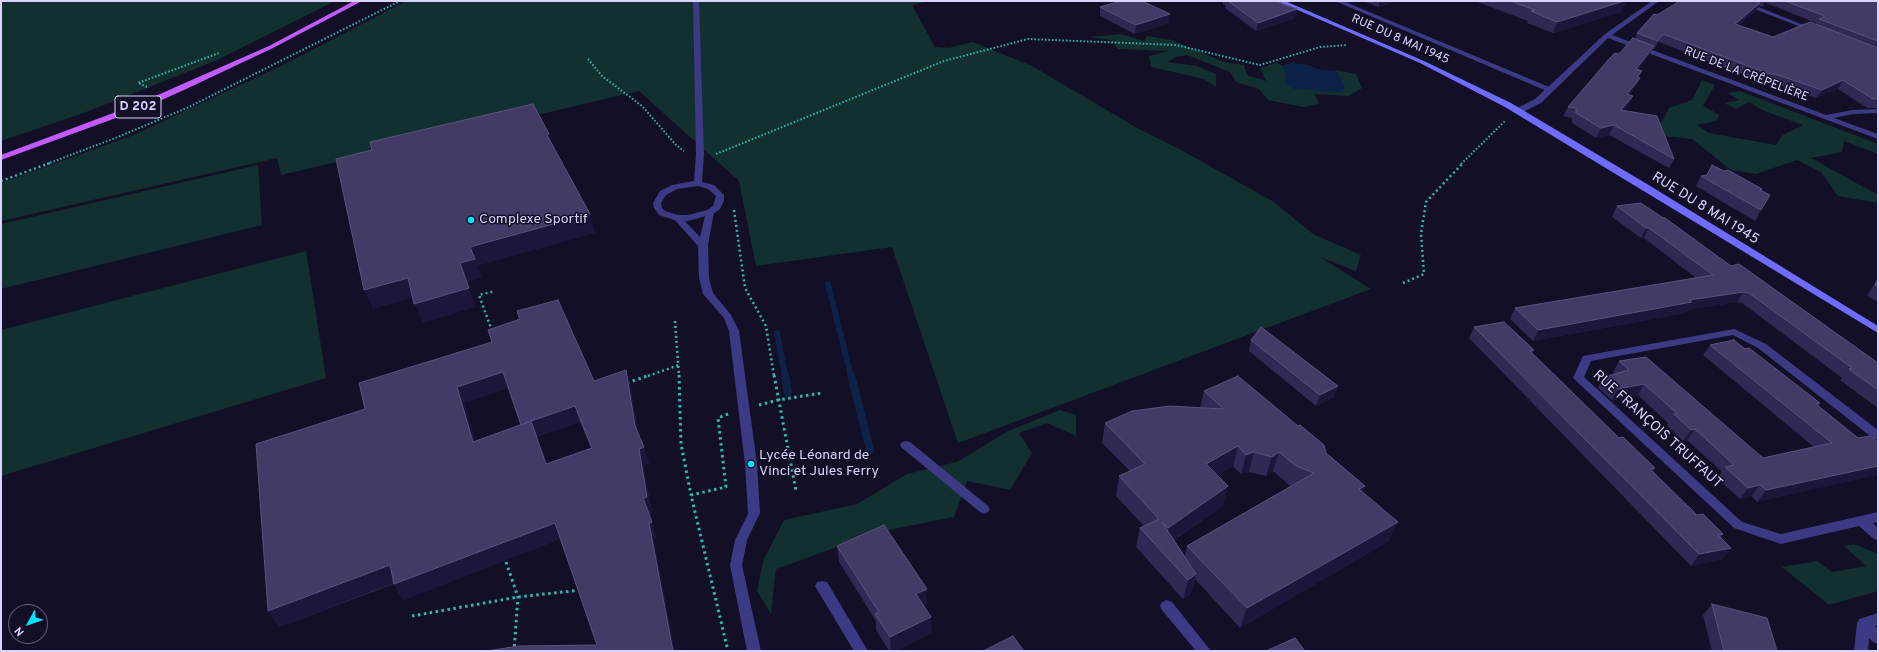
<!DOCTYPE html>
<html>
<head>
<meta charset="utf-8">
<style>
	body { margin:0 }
	#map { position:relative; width:1879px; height:652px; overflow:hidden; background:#130f26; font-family:Overpass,sans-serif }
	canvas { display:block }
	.frame { position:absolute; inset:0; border:2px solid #d9d4ff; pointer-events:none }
	.north { position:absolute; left:8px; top:604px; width:40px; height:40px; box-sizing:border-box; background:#130f26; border:1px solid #625e7d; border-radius:50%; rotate:230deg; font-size:11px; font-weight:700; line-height:16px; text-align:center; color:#d9d4ff }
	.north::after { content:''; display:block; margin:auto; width:14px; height:18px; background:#00e5ff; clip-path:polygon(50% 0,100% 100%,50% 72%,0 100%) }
</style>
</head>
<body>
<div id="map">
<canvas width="1879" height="652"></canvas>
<div class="frame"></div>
<div class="north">N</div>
</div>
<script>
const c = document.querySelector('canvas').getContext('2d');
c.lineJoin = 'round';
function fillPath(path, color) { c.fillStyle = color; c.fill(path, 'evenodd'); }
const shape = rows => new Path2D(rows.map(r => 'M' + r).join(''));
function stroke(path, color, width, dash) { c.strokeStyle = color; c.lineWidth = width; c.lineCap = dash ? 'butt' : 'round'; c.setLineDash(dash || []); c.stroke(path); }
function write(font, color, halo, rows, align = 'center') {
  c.font = font + ' Overpass,sans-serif'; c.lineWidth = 3; c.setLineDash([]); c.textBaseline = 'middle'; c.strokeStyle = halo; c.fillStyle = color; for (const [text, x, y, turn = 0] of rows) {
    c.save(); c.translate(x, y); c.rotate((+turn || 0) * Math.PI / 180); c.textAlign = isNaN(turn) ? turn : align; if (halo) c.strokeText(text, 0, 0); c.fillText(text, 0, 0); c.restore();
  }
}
fillPath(shape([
	[1,1,335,1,215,61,81,114,1,141],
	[406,1,928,1,912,5,935,47,949,48,973,42,1032,66,1139,129,1181,150,1274,202,1313,234,1361,255,1356,271,1320,257,1371,289,958,443,892,247,756,266,739,181,639,91,281,175,277,158,1,221,1,183,136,134,285,64],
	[1121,34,1144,41,1147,36,1172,40,1224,62,1244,65,1247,75,1266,81,1260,68,1276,63,1294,71,1327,75,1336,70,1356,74,1362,88,1349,96,1315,94,1319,104,1303,107,1268,100,1259,89,1236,82,1230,72,1187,55,1176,57,1167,62,1197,66,1216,74,1216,87,1204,79,1151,67,1149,56,1169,51,1118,49,1111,40,1089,37],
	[1702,80,1715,85,1703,106,1720,115,1716,121,1697,125,1709,133,1776,145,1783,135,1803,125,1762,110,1749,102,1736,109,1724,103,1739,100,1728,93,1740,91,1878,144,1878,154,1844,141,1842,152,1811,158,1878,195,1878,203,1838,196,1821,172,1797,160,1756,174,1731,170,1692,139,1655,135,1669,108,1692,100],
	[258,165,262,225,1,289,1,224],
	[306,251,326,378,1,476,1,330],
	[1060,410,1076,415,1076,436,1047,423,1019,433,1032,453,1010,490,967,481,954,517,879,532,776,569,771,614,757,591,763,561,784,520,857,504,907,474,957,462,1008,431],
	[1854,544,1878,554,1878,591,1829,605,1782,567,1817,561,1832,572,1866,566,1844,546]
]), '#12302f');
fillPath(shape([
	[1292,63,1309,65,1317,69,1336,71,1344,84,1344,90,1339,92,1294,89,1285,84,1285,75,1283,65]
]), '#0c2248');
stroke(shape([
	[828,284,851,376],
	[777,333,785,376]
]), '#0c2248', 6);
stroke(shape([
	[785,375,788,393],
	[851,375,870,450]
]), '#0c2248', 8);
stroke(shape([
	[588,59,602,76,642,106,676,145,684,151],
	[147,87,138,83,219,53],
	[716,154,944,61,1028,39,1176,45,1260,65,1320,47,1347,45],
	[47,164,118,137,189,107,400,1],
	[1461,164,1506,120]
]), '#2fb8b0', 2, [1.5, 2]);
stroke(shape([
	[1,181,50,163],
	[734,210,745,288,766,326,774,376],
	[1403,283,1424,274,1421,234,1426,202,1463,163],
	[675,321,679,376],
	[492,331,479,295,495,291],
	[648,376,679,365]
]), '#2fb8b0', 2.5, [2, 3]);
stroke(shape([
	[679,375,681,444,691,495],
	[774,375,796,491],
	[627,383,650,375],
	[759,405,778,400,822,393],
	[728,414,718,418,726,487,691,495,728,651],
	[506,562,518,597,514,651],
	[412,616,518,597,581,590]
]), '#2fb8b0', 3, [2.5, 3.5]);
fillPath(shape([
	[1335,1,1343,1,1554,89,1547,91,1335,1],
	[710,209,714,212,708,245,709,278,713,293,731,315,739,331,757,464,760,513,758,516,754,518,750,516,748,513,745,464,729,331,724,318,703,294,699,278,698,246,673,218,674,216,680,216,700,237,706,212,710,209],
	[906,441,910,442,988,506,990,509,988,512,984,514,980,512,902,448,900,445,902,442,906,441],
	[822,581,827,582,868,651,854,651,815,586,817,582,822,581],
	[1167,600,1172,602,1211,651,1196,651,1162,610,1160,606,1162,602,1167,600]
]), '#3d3a85');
fillPath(shape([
	[693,1,699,1,704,154,702,182,714,185,724,195,724,201,720,209,713,214,688,221,677,221,659,215,654,208,653,203,660,191,672,185,694,181,696,154,693,1],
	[698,186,708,189,716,196,713,206,707,210,688,215,678,215,665,211,662,208,661,203,666,195,677,189,698,186],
	[1652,1,1659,1,1612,35,1826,115,1853,110,1878,109,1878,113,1853,114,1834,118,1878,134,1878,139,1608,38,1541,103,1521,113,1515,113,1515,109,1535,99,1605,34,1652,1],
	[1734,1,1743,1,1816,30,1811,31,1734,1],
	[1734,329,1766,344,1878,430,1878,440,1874,439,1758,348,1733,335,1591,361,1584,377,1742,522,1781,534,1878,512,1878,522,1873,523,1878,528,1878,540,1874,539,1859,526,1781,544,1734,528,1573,378,1583,356,1734,329],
	[754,508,758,510,760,513,747,540,742,565,761,651,747,651,730,565,735,540,750,510,754,508],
	[1878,613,1878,625,1875,626,1878,629,1878,644,1873,642,1869,638,1868,651,1854,651,1857,623,1859,619,1878,613]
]), '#3d3a85');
fillPath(shape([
	[1277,1,1285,1,1424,61,1511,103,1652,187,1878,326,1878,333,1505,107,1420,63,1277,1]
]), '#6f6bff');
fillPath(shape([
	[354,1,362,1,273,48,184,90,146,107,1,160,1,155,140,103,178,86,269,46,354,1]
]), '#c25bff');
fillPath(shape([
	[1223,1,1275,1,1295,18,1256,31,1225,8,1226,6,1223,4],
	[1363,1,1397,1,1378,7],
	[1475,1,1626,1,1621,12,1553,33,1527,23,1528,21],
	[1692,1,1878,1,1878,108,1867,108,1838,89,1816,98,1773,83,1762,82,1659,42,1654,49,1652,49,1649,55,1638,70,1642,71,1638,77,1640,78,1635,87,1630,94,1629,105,1624,111,1674,159,1669,168,1609,135,1596,138,1572,123,1572,118,1563,116,1568,107,1619,54,1635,39,1637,33,1657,15],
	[1766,3,1816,23,1816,24,1773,37,1739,25,1756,11,1759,6,1762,7],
	[1100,7,1169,23,1135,34,1100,16],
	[1724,171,1762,189,1761,191,1761,210,1755,221,1696,186,1701,176],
	[1617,206,1731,266,1878,363,1878,408,1840,380,1842,378,1742,303,1737,302,1687,310,1685,313,1533,341,1510,319,1515,308,1696,278,1644,238,1641,238,1612,217],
	[1878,278,1878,302,1867,296],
	[517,311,594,381,626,370,630,386,638,432,649,463,643,465,652,513,649,514,656,538,654,539,597,645,560,539,403,600,394,584,279,627,365,409,492,342,519,320],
	[508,388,521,425,475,441,464,403],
	[580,422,591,448,546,464,536,437],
	[1474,327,1534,350,1532,353,1619,438,1655,468,1653,471,1697,515,1723,534,1721,537,1731,548,1722,559,1691,566,1469,338],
	[1251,340,1334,397,1316,406,1249,351],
	[1710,345,1745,349,1820,403,1818,406,1858,438,1757,502,1751,496,1740,499,1717,478,1722,472,1687,440,1683,441,1667,426,1668,423,1638,395,1612,400,1598,388,1604,377,1615,374,1613,372,1619,361,1763,458,1814,447,1703,355],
	[1204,391,1326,453,1365,486,1363,492,1389,541,1240,628,1195,579,1191,593,1183,599,1136,547,1140,528,1144,526,1116,496,1119,476,1130,471,1102,443,1105,423,1200,408],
	[1233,466,1241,474,1249,472,1266,476,1273,471,1289,485,1291,486,1187,546,1185,556,1174,540,1223,506,1217,475],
	[837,546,927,605,924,606,932,633,895,651,889,651,876,630,876,621,839,562],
	[1712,604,1777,651,1712,651,1703,615]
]), '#312854');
fillPath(shape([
	[1380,1,1397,1,1378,7],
	[1624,1,1626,1,1621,12,1553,33,1557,22],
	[1765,1,1767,1,1766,3,1762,7],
	[1760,3,1756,11,1731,32,1735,24],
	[1297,9,1295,18,1256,31,1258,23],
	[1170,14,1169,23,1135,34,1136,25],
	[1663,34,1659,42,1654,49,1658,41],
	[1654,46,1649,55,1632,78,1636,69],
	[1640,78,1635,87,1623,103,1627,94],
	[1843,80,1838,89,1816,98,1822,90],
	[1633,96,1629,105,1617,120,1621,110],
	[1614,125,1609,135,1596,138,1601,128],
	[549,134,554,152,547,135],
	[590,214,595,233,477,266,482,278,467,282,460,263,470,247],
	[1646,228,1649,228,1644,238,1641,238],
	[408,278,416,297,373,309,364,290],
	[469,288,476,307,423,323,414,304],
	[1744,292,1737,302,1687,310,1685,313,1533,341,1538,330,1689,300],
	[626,370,630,386,639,442,635,426],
	[503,372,509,388,464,403,480,458,473,442,457,387],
	[1644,384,1638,395,1612,400,1618,389],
	[1338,386,1334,397,1316,406,1320,395],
	[575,406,580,422,536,437,521,425],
	[1695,429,1687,440,1683,441,1691,430],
	[1238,446,1233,466,1201,484,1206,464],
	[644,447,649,463,643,465,652,513,648,514,643,498,639,449],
	[1254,452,1249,472,1241,474,1246,455],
	[1279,452,1273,471,1266,476,1272,457],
	[1878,465,1878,475,1757,502,1766,490],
	[1760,485,1751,496,1740,499,1748,488],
	[1228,486,1223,506,1163,547,1168,528],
	[1365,486,1357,505,1359,489],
	[652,522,656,538,654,539,675,651,673,651,649,523],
	[1398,522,1389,541,1240,628,1247,608],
	[555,523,561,539,403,600,394,584],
	[1731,548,1722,559,1691,566,1699,554],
	[390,565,399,581,279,627,268,611],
	[1196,574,1191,593,1183,599,1188,580],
	[927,589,927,605,917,610,916,594],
	[931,617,932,633,895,651,891,651,890,637]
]), '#1d163a');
const building = shape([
	[1121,1,1142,1,1170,14,1136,25,1100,7,1121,1],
	[1228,1,1275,1,1297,9,1258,23,1228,1],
	[1510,1,1624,1,1557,22,1531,11,1535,10,1510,1],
	[1680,1,1755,1,1760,3,1735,24,1773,37,1810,22,1878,48,1878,99,1873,99,1843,80,1822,90,1778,75,1767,73,1663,34,1658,41,1637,33,1654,14,1657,15,1680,1],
	[1785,1,1878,1,1878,41,1819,19,1825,16,1785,1],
	[1633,38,1654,46,1636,69,1642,71,1637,77,1640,78,1627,94,1633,96,1621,110,1657,116,1674,159,1614,125,1601,128,1576,113,1576,108,1568,107,1609,59,1615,53,1619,54,1633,38],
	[533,104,549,134,547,135,590,214,470,247,475,259,460,263,469,288,414,304,408,278,364,290,336,159,372,150,370,142,533,104],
	[1712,165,1724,171,1728,170,1762,189,1760,190,1770,195,1761,210,1701,176,1707,175,1712,165],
	[1641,203,1663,218,1665,218,1731,266,1739,264,1878,363,1878,390,1849,369,1852,368,1749,293,1744,292,1689,300,1692,302,1538,330,1515,308,1713,275,1649,228,1646,228,1617,206,1641,203],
	[1878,279,1878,287,1875,285,1878,279],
	[558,300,594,381,626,370,635,426,644,447,639,449,647,497,643,498,652,522,649,523,673,651,487,651,519,646,597,645,555,523,394,584,390,565,268,611,256,444,365,409,359,383,492,342,488,330,520,319,517,311,558,300],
	[503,372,521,425,531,421,473,442,457,387,503,372],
	[575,406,592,448,546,464,531,421,575,406],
	[1504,322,1534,350,1530,351,1619,438,1623,437,1655,468,1650,469,1697,515,1703,514,1723,534,1718,535,1731,548,1699,554,1474,327,1504,322],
	[1261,327,1338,386,1320,395,1251,340,1261,327],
	[1734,340,1745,349,1749,348,1820,403,1816,404,1858,438,1870,436,1878,442,1878,466,1766,490,1760,485,1748,488,1725,467,1734,465,1695,429,1691,430,1674,414,1678,414,1644,384,1618,389,1604,377,1629,370,1619,361,1646,357,1763,458,1832,443,1710,345,1734,340],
	[1238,376,1298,426,1300,425,1324,445,1326,453,1365,486,1359,489,1398,522,1247,608,1187,546,1314,473,1296,466,1279,452,1272,457,1254,452,1246,455,1238,446,1206,464,1228,486,1168,528,1162,522,1196,574,1188,580,1140,528,1159,519,1119,476,1145,464,1105,423,1132,411,1170,406,1224,409,1204,391,1238,376],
	[884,525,927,589,916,594,931,617,890,637,875,614,879,612,837,546,884,525],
	[1712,604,1767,618,1777,651,1772,650,1772,651,1724,651,1712,604],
	[1013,636,1024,651,983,651,1013,636],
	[1295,638,1305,651,1266,651,1295,638]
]);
fillPath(building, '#433a66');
stroke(building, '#5a527e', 1);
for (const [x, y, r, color] of [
	[471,220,4,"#00e5ff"],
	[751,464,4,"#00e5ff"]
]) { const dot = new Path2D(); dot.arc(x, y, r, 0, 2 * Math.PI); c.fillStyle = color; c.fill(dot); stroke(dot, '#130f26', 1.5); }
write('12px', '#d9d4ff', '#130f26', [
	["RUE DU 8 MAI 1945",1400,40,24],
	["RUE DE LA CRÊPELIÈRE",1746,75,21]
]);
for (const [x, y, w] of [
	[138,107,46]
]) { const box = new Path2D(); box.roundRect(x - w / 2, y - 11, w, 22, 3); c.fillStyle = '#130f26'; c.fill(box); stroke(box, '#d9d4ff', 1); }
write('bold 13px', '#d9d4ff', null, [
	["D 202",138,107]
]);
write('14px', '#d9d4ff', '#130f26', [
	["RUE DU 8 MAI 1945",1705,209,32],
	["RUE FRANÇOIS TRUFFAUT",1657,430,42]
]);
write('14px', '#d9d4ff', '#130f26', [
	["Complexe Sportif",479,220],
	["Lycée Léonard de",759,456],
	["Vinci et Jules Ferry",759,472]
], 'left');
</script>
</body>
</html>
